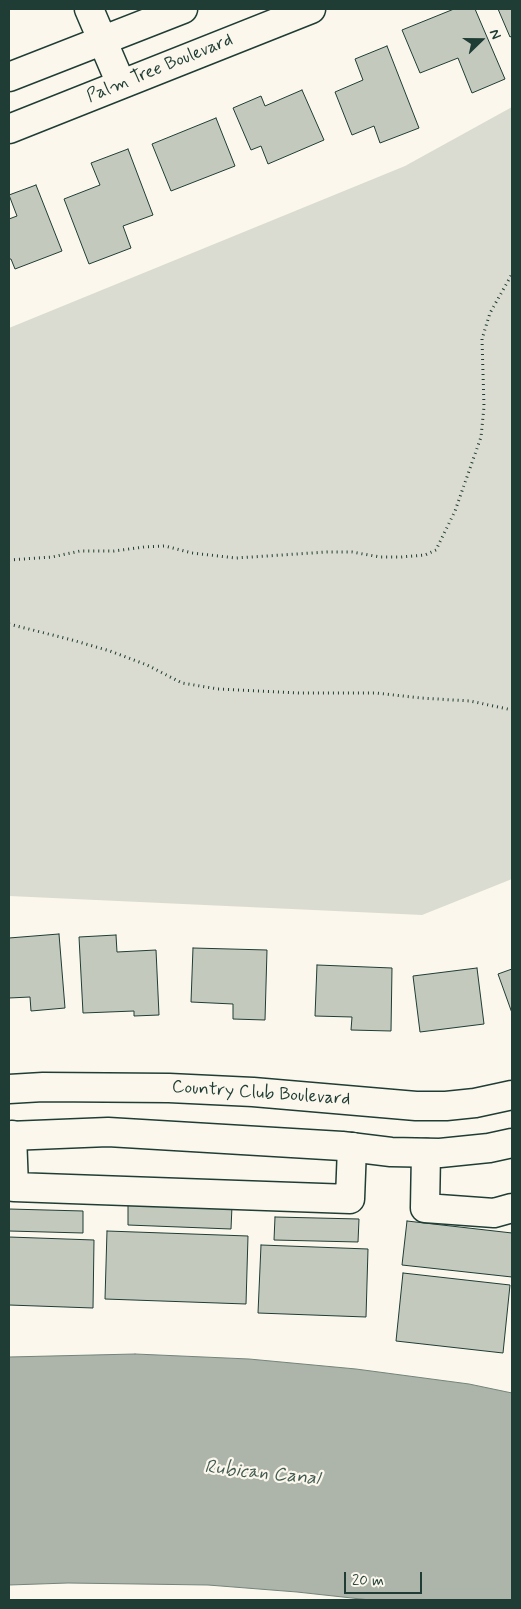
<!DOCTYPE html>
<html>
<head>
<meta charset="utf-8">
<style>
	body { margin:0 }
	#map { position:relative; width:521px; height:1609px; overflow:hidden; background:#fbf7ec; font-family:Mynerve,sans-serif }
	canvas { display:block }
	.frame { position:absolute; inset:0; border:10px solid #1f3d34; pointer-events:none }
	.north { position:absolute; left:456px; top:15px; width:50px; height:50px; -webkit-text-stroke:4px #fbf7ec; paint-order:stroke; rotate:68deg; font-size:14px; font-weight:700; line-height:20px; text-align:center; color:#1f3d34 }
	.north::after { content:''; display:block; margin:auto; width:18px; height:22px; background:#1f3d34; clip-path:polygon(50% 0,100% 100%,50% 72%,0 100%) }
	.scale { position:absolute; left:344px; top:1572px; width:78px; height:22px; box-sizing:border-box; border:2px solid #1f3d34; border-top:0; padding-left:6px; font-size:15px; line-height:18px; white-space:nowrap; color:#1f3d34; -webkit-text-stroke:4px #fbf7ec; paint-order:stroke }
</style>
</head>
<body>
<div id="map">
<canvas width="521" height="1609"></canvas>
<div class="frame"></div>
<div class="north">N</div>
<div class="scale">20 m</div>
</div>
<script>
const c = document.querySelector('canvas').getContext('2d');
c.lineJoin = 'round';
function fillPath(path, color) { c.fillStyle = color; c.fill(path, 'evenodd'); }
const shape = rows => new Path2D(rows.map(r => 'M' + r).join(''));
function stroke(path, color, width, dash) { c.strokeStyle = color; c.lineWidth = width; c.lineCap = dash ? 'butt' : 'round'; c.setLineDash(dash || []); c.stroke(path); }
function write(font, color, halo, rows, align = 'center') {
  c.font = font + ' Mynerve,sans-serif'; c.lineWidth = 4.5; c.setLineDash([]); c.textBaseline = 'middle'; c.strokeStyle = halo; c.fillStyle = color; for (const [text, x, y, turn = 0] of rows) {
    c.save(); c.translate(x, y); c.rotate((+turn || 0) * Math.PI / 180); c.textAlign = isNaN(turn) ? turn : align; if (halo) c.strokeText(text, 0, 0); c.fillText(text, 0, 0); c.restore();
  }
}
fillPath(shape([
	[512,107,512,879,422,915,9,896,9,328,405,166]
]), '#dbdcd1');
const water = shape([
	[135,1354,249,1359,356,1369,469,1384,512,1393,512,1600,370,1600,297,1592,208,1585,68,1583,9,1585,9,1357,135,1354]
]);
fillPath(water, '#adb4aa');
stroke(water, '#74847b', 1);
const building = shape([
	[454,9,475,9,505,79,472,93,458,58,420,73,402,30,454,9],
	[498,9,512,9,512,36,510,37,498,9],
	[387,46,419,128,380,143,374,126,352,135,335,92,363,80,355,59,387,46],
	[302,90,324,140,268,164,261,146,251,150,233,108,261,96,265,106,302,90],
	[216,118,235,166,171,191,152,144,216,118],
	[128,149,153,215,123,226,131,248,89,264,64,199,100,185,91,163,128,149],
	[36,185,62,251,15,269,11,259,9,259,9,219,17,216,9,195,36,185],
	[59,934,65,1008,31,1011,30,997,9,998,9,938,59,934],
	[116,935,117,952,156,950,159,1015,134,1016,134,1011,83,1013,79,937,116,935],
	[193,948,267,950,265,1020,233,1019,233,1004,191,1002,193,948],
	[317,965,392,968,391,1031,351,1030,352,1017,315,1016,317,965],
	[477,968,484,1024,420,1032,413,976,477,968],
	[512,969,512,1013,498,974,512,969],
	[128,1203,232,1206,231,1229,128,1225,128,1203],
	[9,1209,83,1211,83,1233,9,1231,9,1209],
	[275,1217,359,1219,358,1242,274,1240,275,1217],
	[407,1221,512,1233,512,1277,402,1265,407,1221],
	[107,1231,248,1236,246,1304,105,1299,107,1231],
	[9,1237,94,1240,93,1308,9,1305,9,1237],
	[261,1245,368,1249,366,1317,258,1313,261,1245],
	[403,1273,510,1285,503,1353,396,1341,403,1273]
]);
fillPath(building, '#c4c9be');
stroke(building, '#1f3d34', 1);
const minor = shape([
	[89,9,121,84],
	[9,77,183,9],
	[9,129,311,9],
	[12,1135,14,1187,350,1199,352,1147],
	[426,1153,425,1208,494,1213,512,1208]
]);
const major = shape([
	[9,1089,43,1087,169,1088,253,1092,416,1106,446,1106,475,1103,512,1095],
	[9,1136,108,1132,342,1146,391,1152,440,1153,489,1148,512,1143]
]);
stroke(minor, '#1f3d34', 31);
stroke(major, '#1f3d34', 31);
stroke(shape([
	[9,560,52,557,80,551,114,551,144,547,165,546,192,553,236,558,327,552,352,552,380,557,401,557,425,555,436,550,455,511,481,437,484,407,482,339,490,313,512,274],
	[9,624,72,640,110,651,147,665,182,683,218,689,299,693,376,693,421,698,470,701,512,710]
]), '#1f3d34', 3, [1, 4]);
stroke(minor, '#fbf7ec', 28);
stroke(major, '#fbf7ec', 28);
write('18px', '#1f3d34', '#fbf7ec', [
	["Palm Tree Boulevard",160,69,-22],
	["Country Club Boulevard",261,1094,4]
]);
write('italic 19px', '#425b52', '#fbf7ec', [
	["Rubican Canal",262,1474,6]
]);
</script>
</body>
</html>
